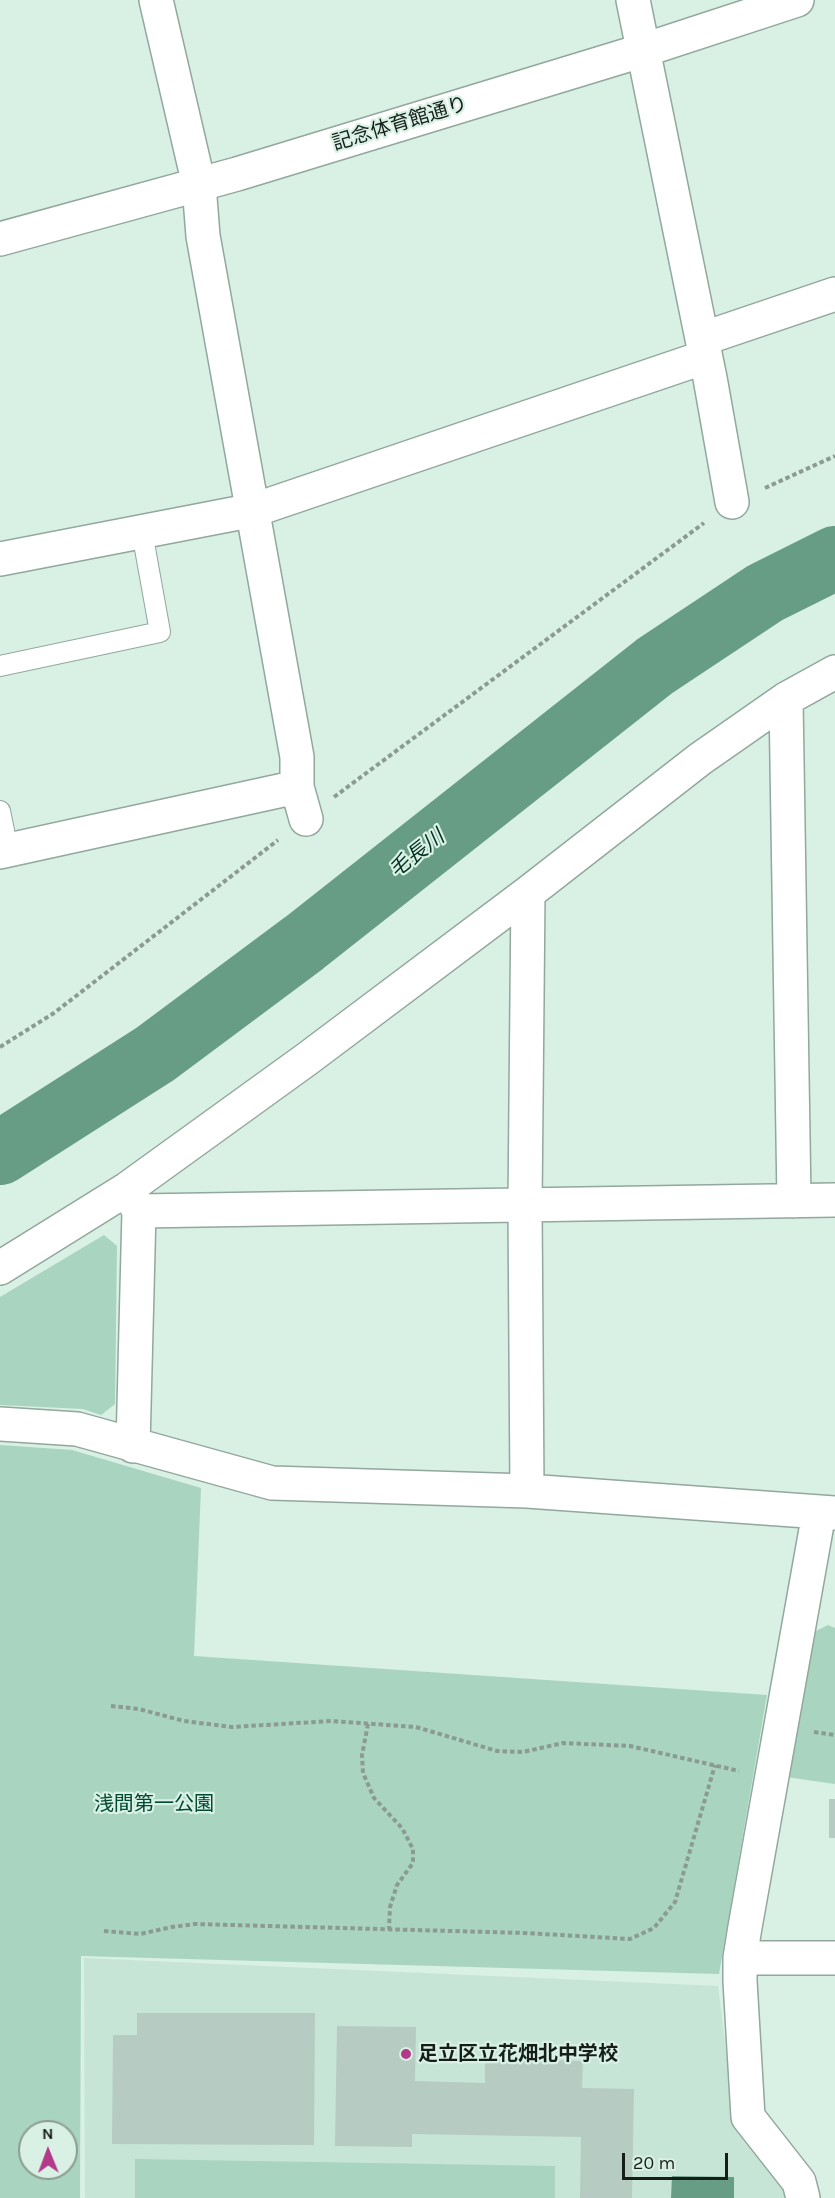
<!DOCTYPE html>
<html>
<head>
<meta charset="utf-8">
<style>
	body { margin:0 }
	#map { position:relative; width:835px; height:2198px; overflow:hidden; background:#d9f0e4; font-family:Karla,sans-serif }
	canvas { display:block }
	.north { position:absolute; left:18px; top:2120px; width:60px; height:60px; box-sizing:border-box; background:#d9f0e4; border:2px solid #8b9c93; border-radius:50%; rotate:359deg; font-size:16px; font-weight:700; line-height:24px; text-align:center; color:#161e1a }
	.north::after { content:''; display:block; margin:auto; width:21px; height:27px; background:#b5398a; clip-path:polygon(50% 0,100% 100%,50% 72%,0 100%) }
	.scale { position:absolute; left:622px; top:2153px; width:106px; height:27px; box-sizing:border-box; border:3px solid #161e1a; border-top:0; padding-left:8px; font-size:18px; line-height:21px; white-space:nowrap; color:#161e1a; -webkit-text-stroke:4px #d9f0e4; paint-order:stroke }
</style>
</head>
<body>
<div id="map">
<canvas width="835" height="2198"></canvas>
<div class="north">N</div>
<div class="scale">20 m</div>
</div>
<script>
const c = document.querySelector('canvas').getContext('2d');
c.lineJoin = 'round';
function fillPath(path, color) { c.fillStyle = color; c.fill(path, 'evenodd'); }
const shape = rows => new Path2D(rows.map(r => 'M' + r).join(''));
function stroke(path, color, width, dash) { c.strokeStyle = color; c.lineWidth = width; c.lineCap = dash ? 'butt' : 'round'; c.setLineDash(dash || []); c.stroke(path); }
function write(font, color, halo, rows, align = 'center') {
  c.font = font + ' Karla,"Noto Sans JP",sans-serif'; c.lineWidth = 4.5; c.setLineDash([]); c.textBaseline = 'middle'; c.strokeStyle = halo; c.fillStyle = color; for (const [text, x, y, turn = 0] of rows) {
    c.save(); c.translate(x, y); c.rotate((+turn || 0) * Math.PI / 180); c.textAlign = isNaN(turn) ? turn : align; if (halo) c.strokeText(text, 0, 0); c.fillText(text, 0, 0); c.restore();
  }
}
fillPath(shape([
	[84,1958,718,1986,735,2123,786,2187,787,2198,85,2198]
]), '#c6e5d6');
fillPath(shape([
	[104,1235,117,1246,115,1404,101,1415,83,1409,0,1405,0,1297],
	[0,1445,72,1450,201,1488,194,1656,767,1695,719,1974,81,1956,80,2198,0,2198],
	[30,2132,66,2132,66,2168,30,2168],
	[828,1625,835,1628,835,1784,786,1777,812,1633],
	[135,2159,555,2166,555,2198,135,2198]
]), '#a9d4c0');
fillPath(shape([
	[672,2176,734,2177,734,2198,671,2198]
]), '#689d85');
stroke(shape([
	[0,1153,155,1054,304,943,655,666,765,593,835,558]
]), '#689d85', 64);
fillPath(shape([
	[829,1799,835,1799,835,1838,829,1838],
	[137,2013,315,2013,314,2145,112,2144,113,2035,137,2035],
	[337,2026,416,2027,415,2081,485,2083,485,2059,583,2061,582,2088,634,2089,632,2198,580,2198,581,2137,412,2134,412,2147,335,2146]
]), '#b6cbc1');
const service = shape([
	[0,666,160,632,142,532],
	[0,811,8,850]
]);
const minor = shape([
	[633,0,710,378,732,502],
	[199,185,203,236,297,757,297,787,306,819],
	[702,339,835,294],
	[0,559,254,510,705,357],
	[786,699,794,1201],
	[0,852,297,787],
	[127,1189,139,1211,835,1200],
	[0,1268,127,1189,307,1059,528,893,700,759,786,699,835,672],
	[0,1424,77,1429,272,1483,527,1491,835,1513],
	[133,1446,139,1211],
	[527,1491,525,1206,528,893],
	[740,1958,835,1958],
	[803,2198,799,2182,748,2117,740,1981,740,1958,745,1927,819,1513]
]);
const tertiary = shape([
	[156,0,199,185],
	[0,239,237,174,644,50,797,0]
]);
stroke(service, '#92a79d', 22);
stroke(minor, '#92a79d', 36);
stroke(tertiary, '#92a79d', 36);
stroke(shape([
	[765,488,835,456],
	[334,797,704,523],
	[0,1047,54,1013,278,840],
	[111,1706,139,1709,184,1721,232,1727,331,1721,416,1727,497,1751,523,1752,563,1743,630,1746,739,1771],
	[368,1724,362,1755,363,1773,374,1798,402,1828,413,1849,413,1863,397,1885,390,1907,389,1929],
	[814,1732,835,1735],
	[104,1931,140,1934,172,1927,195,1924,525,1933,630,1939,654,1928,675,1902,715,1765]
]), '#8b9b93', 4, [4.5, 3]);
stroke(service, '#fff', 20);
stroke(minor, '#fff', 33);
stroke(tertiary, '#fff', 33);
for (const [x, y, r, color] of [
	[406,2054,6,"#b5398a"]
]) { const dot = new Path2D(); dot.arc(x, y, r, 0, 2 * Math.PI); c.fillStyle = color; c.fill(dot); stroke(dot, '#d9f0e4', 2); }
write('20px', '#161e1a', '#d9f0e4', [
	["記念体育館通り",400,124,-17]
]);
write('20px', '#004a33', '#d9f0e4', [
	["浅間第一公園",154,1804]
]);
write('bold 20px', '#161e1a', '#d9f0e4', [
	["足立区立花畑北中学校",418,2054]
], 'left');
write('italic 21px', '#013221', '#d9f0e4', [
	["毛長川",417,854,-38]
]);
</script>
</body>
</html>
